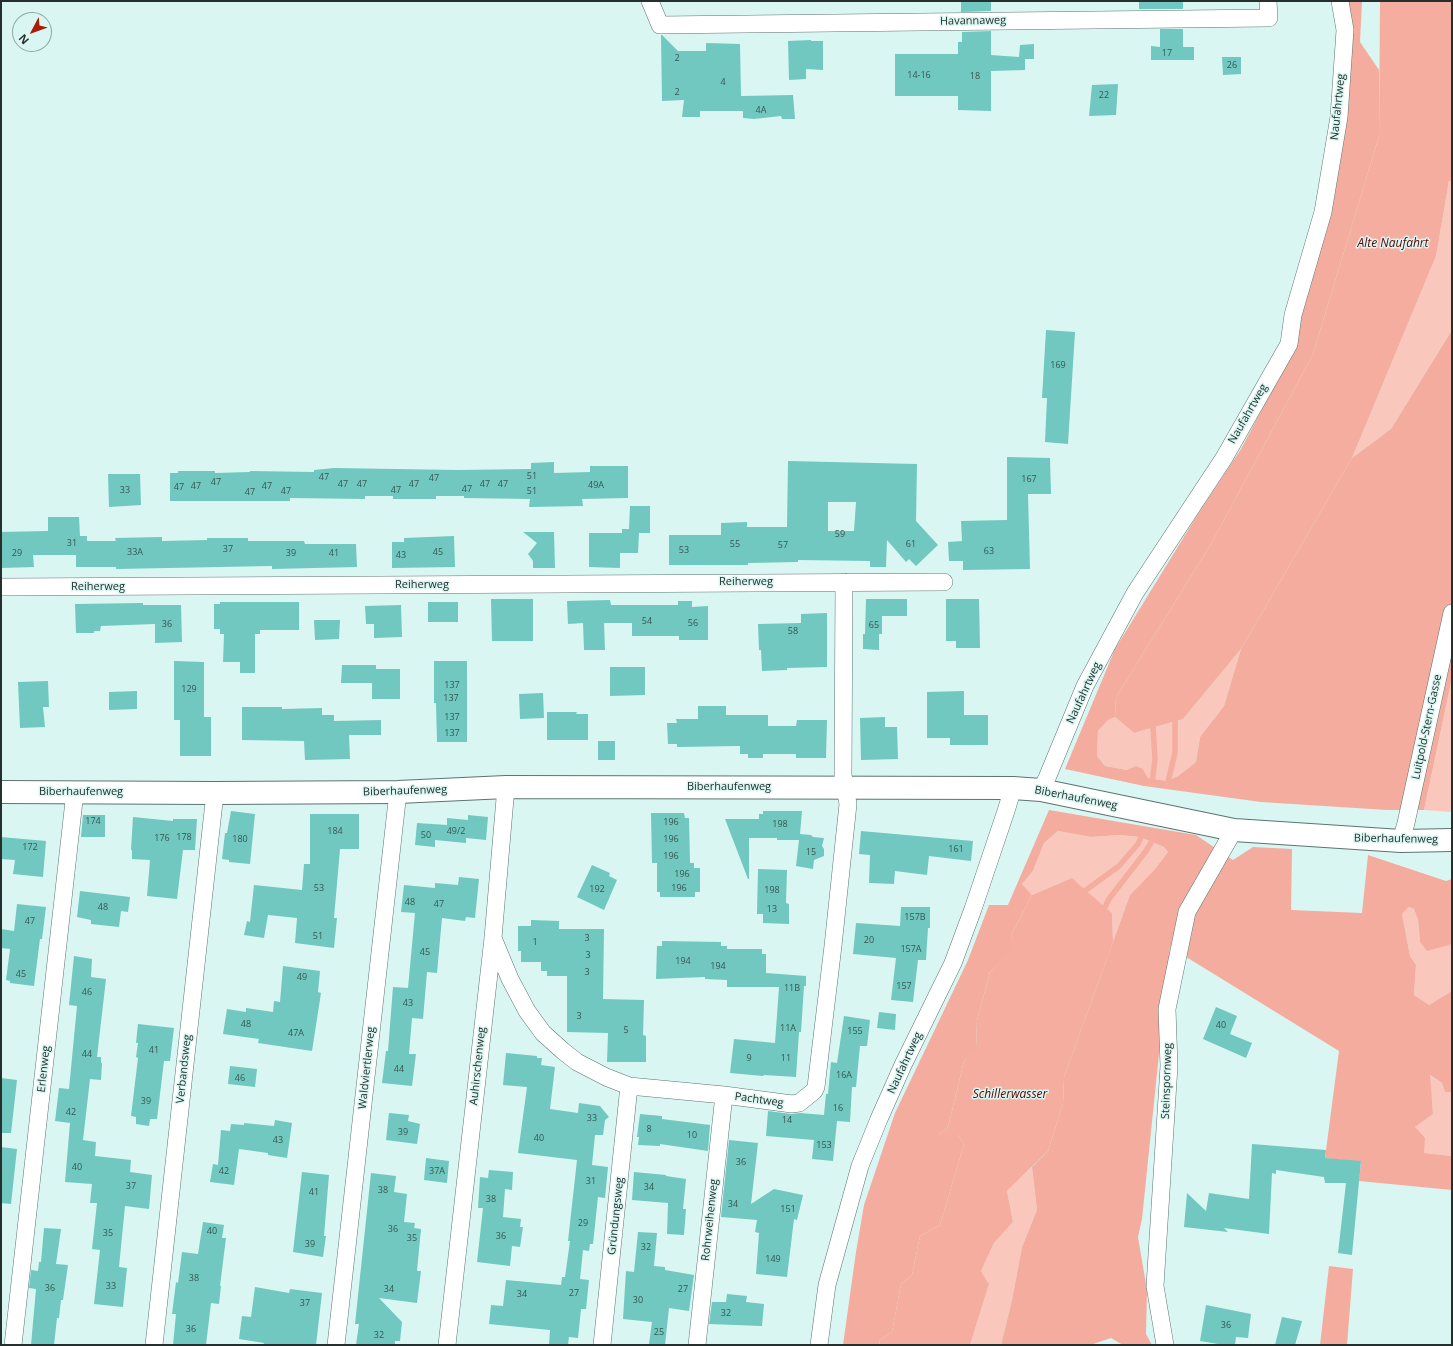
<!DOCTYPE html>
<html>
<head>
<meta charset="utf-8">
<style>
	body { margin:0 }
	#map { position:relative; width:1453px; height:1346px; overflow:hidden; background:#daf6f2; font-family:"Open Sans",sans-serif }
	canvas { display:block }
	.frame { position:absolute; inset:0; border:2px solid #25302e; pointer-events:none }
	.north { position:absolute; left:12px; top:12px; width:40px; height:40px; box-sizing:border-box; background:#daf6f2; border:1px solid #92a7a4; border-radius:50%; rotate:229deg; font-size:11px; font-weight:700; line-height:16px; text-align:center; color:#25302e }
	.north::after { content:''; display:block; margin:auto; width:14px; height:18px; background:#ab1c05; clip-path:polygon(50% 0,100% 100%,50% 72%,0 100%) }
</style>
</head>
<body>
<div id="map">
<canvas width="1453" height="1346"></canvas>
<div class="frame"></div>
<div class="north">N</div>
</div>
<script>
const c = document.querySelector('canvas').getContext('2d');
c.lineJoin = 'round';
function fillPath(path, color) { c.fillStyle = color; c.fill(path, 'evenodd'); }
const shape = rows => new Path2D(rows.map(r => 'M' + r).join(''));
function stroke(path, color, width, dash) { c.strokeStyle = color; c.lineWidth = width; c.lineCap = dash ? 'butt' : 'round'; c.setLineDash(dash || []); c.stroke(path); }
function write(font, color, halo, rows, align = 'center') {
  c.font = font + ' "Open Sans",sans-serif'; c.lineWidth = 3; c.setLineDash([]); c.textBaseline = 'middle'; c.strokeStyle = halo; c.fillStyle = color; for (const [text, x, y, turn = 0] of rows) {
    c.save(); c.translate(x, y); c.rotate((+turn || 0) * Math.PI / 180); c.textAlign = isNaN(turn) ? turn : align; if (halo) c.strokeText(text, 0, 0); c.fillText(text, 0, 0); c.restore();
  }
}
fillPath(shape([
	[1449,181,1452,181,1452,330,1391,429,1352,458,1436,256],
	[1241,649,1224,706,1200,737,1196,762,1178,776,1167,781,1148,778,1143,769,1127,770,1105,766,1097,756,1098,731,1108,720,1115,717,1134,733,1183,719],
	[1452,678,1452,812,1424,810],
	[1058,831,1091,837,1120,835,1140,837,1164,847,1168,852,1155,869,1130,895,1113,942,1112,913,1072,878,1032,895,1022,884,1033,871,1044,843],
	[1409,907,1414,909,1418,920,1420,942,1442,946,1452,944,1452,991,1429,1005,1414,995,1416,965,1410,956,1402,914],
	[1429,1075,1442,1083,1445,1092,1452,1092,1452,1156,1424,1153,1415,1127,1433,1114],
	[1032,1167,1037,1210,1022,1247,1012,1300,1001,1345,970,1345,989,1284,981,1271,994,1243,1013,1222,1007,1191]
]), '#fac7bd');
fillPath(shape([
	[1345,1,1362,1,1360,42,1379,70,1379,136,1313,354,1211,544,1116,697,1115,717,1108,720,1098,731,1097,756,1105,766,1127,770,1136,766,1143,769,1148,778,1167,781,1178,776,1196,762,1200,737,1224,706,1241,649,1352,458,1391,429,1452,330,1452,678,1424,810,1387,810,1261,802,1144,786,1065,769,1115,649,1198,514,1241,449,1297,343,1297,321,1327,210],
	[1049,810,1196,835,1233,860,1253,847,1292,849,1291,910,1362,913,1368,855,1446,881,1452,879,1452,944,1427,951,1420,942,1418,920,1414,909,1409,907,1402,914,1410,956,1416,965,1414,995,1429,1005,1452,991,1452,1092,1445,1092,1442,1083,1430,1075,1433,1114,1415,1127,1425,1138,1424,1153,1452,1156,1452,1190,1359,1181,1361,1162,1325,1158,1339,1051,1170,947,1142,1219,1138,1237,1147,1290,1146,1334,1152,1345,1123,1345,1111,1338,1090,1345,1001,1345,1012,1300,1022,1247,1037,1210,1032,1167,1048,1151,1063,1104,1064,1077,1130,895,1155,869,1168,852,1164,847,1140,837,1120,835,1091,837,1058,831,1044,843,1033,871,1022,884,1032,895,1011,935,1013,951,990,972,977,1020,976,1049,964,1061,948,1127,939,1135,957,1134,964,1144,940,1225,920,1236,912,1275,901,1284,892,1332,880,1340,879,1345,843,1345,856,1252,864,1205,895,1113,968,960,989,905,1008,905],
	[1329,1266,1353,1269,1347,1345,1320,1345]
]), '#f4ac9e');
fillPath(shape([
	[1380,1,1452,1,1452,181,1449,181,1436,256,1352,458,1241,649,1183,719,1134,733,1115,717,1116,697,1211,544,1313,354,1379,136],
	[1072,878,1112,913,1113,942,1064,1077,1063,1104,1048,1151,1007,1191,1013,1222,994,1243,981,1271,989,1284,970,1345,879,1345,880,1340,892,1332,901,1284,912,1275,920,1236,940,1225,964,1144,957,1134,944,1143,939,1135,948,1127,964,1061,976,1048,977,1020,990,972,1012,951,1011,935,1032,895]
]), '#f4ad9f');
stroke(shape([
	[1152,784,1155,759,1153,727],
	[1167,786,1175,753,1175,721],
	[1086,890,1119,866,1138,844,1142,835],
	[1105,907,1109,899,1146,851,1155,836]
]), '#f4ad9f', 5.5);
fillPath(shape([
	[961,1,991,1,991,11,961,12],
	[1139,1,1183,1,1183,9,1139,9],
	[1160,29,1183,29,1183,47,1194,47,1194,60,1151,60,1151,46,1160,47],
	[991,31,991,55,1019,57,1020,45,1034,44,1034,59,1025,59,1025,70,991,71,991,111,958,110,958,96,895,96,895,54,958,54,958,42,962,42,962,32],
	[661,35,662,35,678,51,706,51,706,43,740,44,741,96,793,95,795,119,782,119,781,116,754,119,743,118,743,111,700,111,700,117,682,117,684,100,662,101],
	[811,40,811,41,823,41,823,70,806,69,806,79,789,80,788,41],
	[1222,57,1241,57,1241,74,1223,75],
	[1118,84,1116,115,1089,116,1092,85],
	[1046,330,1075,332,1068,444,1045,442,1047,398,1042,398],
	[1007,457,1050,458,1051,494,1028,494,1030,569,963,570,963,561,949,561,948,542,962,541,961,521,1007,520],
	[788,461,917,464,916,521,938,545,916,566,909,559,906,562,887,540,886,567,870,567,870,561,798,560,798,562,748,563,748,565,669,565,669,535,721,535,721,523,747,522,747,527,787,527],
	[828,502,856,502,854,531,828,531],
	[554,462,554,473,590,472,590,466,628,466,628,498,582,499,583,506,529,507,530,499,464,498,464,496,436,496,436,499,393,499,393,496,365,496,365,499,290,498,290,501,170,501,170,473,178,473,178,471,215,471,215,473,250,472,250,471,314,472,314,470,334,468,458,470,531,469,531,463],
	[108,474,140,474,141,505,109,507],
	[630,506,650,506,650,533,639,533,638,553,620,553,620,568,589,567,589,533,622,533,622,529,629,529],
	[48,517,79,517,80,536,87,536,87,541,116,541,115,538,162,537,162,541,207,540,207,538,248,538,248,541,304,541,305,544,356,544,357,567,272,569,272,566,116,569,116,567,76,567,76,555,33,555,34,567,2,568,1,532,48,531],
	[523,532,554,532,555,568,533,568,533,561,528,554,537,543],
	[454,536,455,567,392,568,392,542,404,542,404,538],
	[491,599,533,599,533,641,492,641],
	[866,599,907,599,907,616,882,616,882,634,879,634,879,650,863,649,863,634,865,634],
	[946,599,979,599,980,648,956,648,956,641,946,641],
	[610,600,611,605,678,605,678,601,692,601,692,607,708,606,708,640,679,640,679,636,632,636,632,623,604,623,605,650,584,650,583,623,568,624,567,601],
	[220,602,299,602,299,630,260,630,260,634,255,634,255,673,240,673,240,662,223,662,224,634,220,634,220,629,214,629,214,604,220,604],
	[428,602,458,602,458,622,428,622],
	[143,603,143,605,181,605,182,642,155,643,155,624,101,626,100,631,94,631,94,633,76,633,75,604],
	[401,605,402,637,374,638,374,624,366,624,365,606],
	[827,613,827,667,787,668,787,670,762,671,761,650,759,650,758,624,801,623,801,614],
	[314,620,340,620,339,639,315,640],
	[174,661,204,662,204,717,211,717,211,756,180,756,180,720,174,720],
	[434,661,467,661,467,742,437,742,436,703,434,703],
	[342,665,376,665,376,669,400,669,400,699,372,699,372,683,341,683],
	[610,667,645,667,645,695,610,696],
	[48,681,49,707,43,707,45,727,20,728,18,682],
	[137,691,137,709,109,710,109,692],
	[964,691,964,715,988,715,988,745,950,745,950,738,927,738,927,692],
	[543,693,544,718,520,719,519,694],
	[698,706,726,706,726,715,768,715,768,726,796,726,797,720,827,720,826,758,796,758,796,754,763,754,763,758,748,758,748,754,740,754,740,746,677,747,677,744,668,744,667,723,677,723,676,719,698,719],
	[242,707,282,707,282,709,322,708,322,715,334,715,334,721,381,720,381,735,349,735,350,759,305,760,304,741,242,740],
	[547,712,577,712,576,714,588,714,588,740,547,740],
	[885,717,885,727,897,727,898,759,861,760,860,718],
	[598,741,615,741,615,760,598,760],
	[231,811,255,814,250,864,229,862,229,860,222,859,225,833,227,833],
	[763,811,802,811,800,834,811,835,813,837,824,838,822,846,824,849,824,856,814,860,813,869,796,866,799,840,777,840,777,838,749,838,749,879,748,879,725,819,759,819,759,814,763,814],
	[651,813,684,813,685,818,689,818,690,863,694,863,694,868,700,868,700,892,695,892,695,897,660,897,660,892,657,892,657,863,652,863],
	[310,814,359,814,359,849,340,849,334,918,337,918,334,948,295,943,297,918,268,915,264,938,244,935,247,921,250,922,254,885,302,890,304,864,310,864],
	[83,815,105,815,105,837,81,837],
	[468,815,488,817,486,840,466,838,466,843,435,840,435,847,415,845,417,823,447,825,447,818,468,820],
	[133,817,173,821,173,819,197,819,195,850,183,850,177,899,147,896,150,860,132,859,132,850,131,850],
	[861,831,973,841,971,861,929,856,927,875,895,871,894,884,869,883,870,855,859,854],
	[1,837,46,841,43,877,13,874,15,860,1,859],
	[592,865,610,873,609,876,617,880,604,910,577,897],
	[758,869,787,870,786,903,789,904,789,924,763,923,763,914,757,914],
	[459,877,479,879,475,918,466,917,465,921,442,918,437,973,427,972,423,1019,412,1018,409,1054,416,1054,412,1086,382,1083,386,1051,388,1051,393,987,408,988,415,913,401,912,404,885,435,888,435,883,458,885],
	[80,891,130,897,128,912,121,911,119,927,91,924,91,920,77,917],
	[17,904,46,907,42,939,40,939,34,986,10,983,10,981,6,980,10,949,1,948,1,929,14,931],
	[901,907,930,907,930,928,928,928,926,960,918,960,913,1002,891,1000,896,958,853,954,856,923,900,926],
	[531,920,559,921,559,929,604,929,603,999,644,1000,643,1035,646,1036,646,1062,607,1062,608,1033,567,1032,567,976,547,976,547,971,541,971,541,962,521,962,521,951,518,951,518,926,531,926],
	[662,941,721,942,721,946,727,946,727,949,762,949,762,954,766,954,766,973,806,976,806,986,803,986,804,986,801,1032,799,1032,796,1077,764,1075,763,1076,730,1073,734,1039,775,1043,779,987,727,987,727,980,705,979,705,977,656,979,657,946,662,946],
	[74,956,92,959,91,977,106,979,97,1057,101,1057,101,1063,102,1063,101,1080,90,1079,83,1140,96,1142,95,1156,131,1160,130,1172,152,1175,149,1209,125,1206,119,1267,127,1268,123,1307,94,1304,100,1250,92,1249,97,1203,90,1203,92,1184,65,1182,70,1123,55,1121,59,1088,69,1089,77,1006,69,1005],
	[283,966,320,971,318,992,321,993,312,1051,258,1043,259,1039,223,1034,227,1009,246,1012,246,1008,273,1012,274,1001,280,1002],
	[1216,1007,1237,1016,1230,1034,1252,1043,1246,1058,1203,1039],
	[879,1012,896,1014,895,1030,877,1028],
	[844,1016,870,1020,867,1046,860,1046,856,1087,852,1087,850,1122,837,1121,833,1161,812,1159,814,1140,766,1136,768,1111,791,1114,800,1113,824,1115,826,1094,828,1094,831,1062,837,1063],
	[138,1024,174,1028,170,1061,164,1061,157,1119,150,1119,149,1126,136,1124,136,1117,131,1116,138,1058,136,1057,138,1043,136,1043],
	[506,1053,537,1056,537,1058,542,1058,541,1065,555,1067,550,1109,578,1113,579,1103,600,1106,609,1117,605,1120,603,1135,595,1135,592,1165,608,1167,605,1198,598,1197,593,1244,590,1244,589,1251,583,1250,580,1279,589,1280,586,1309,581,1309,578,1338,569,1337,568,1345,549,1345,550,1330,489,1324,491,1305,503,1306,506,1280,561,1285,562,1277,565,1277,570,1241,568,1241,577,1160,518,1153,527,1087,503,1085],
	[230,1066,257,1069,255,1087,228,1084],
	[1,1078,17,1080,11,1133,1,1133],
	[389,1113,409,1115,408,1121,420,1124,417,1144,386,1140],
	[640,1114,662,1116,662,1119,710,1125,708,1151,660,1144,660,1146,638,1145,639,1137,637,1137],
	[275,1120,292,1123,287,1158,268,1155,268,1153,239,1149,234,1185,210,1182,213,1164,218,1165,221,1130,230,1131,231,1124,244,1125,244,1123,274,1126],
	[729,1140,758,1143,751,1204,774,1189,803,1195,797,1220,794,1219,787,1277,756,1274,759,1233,755,1232,757,1220,721,1217],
	[1252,1144,1326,1150,1325,1158,1361,1161,1352,1255,1338,1253,1346,1183,1325,1183,1324,1177,1276,1170,1276,1174,1272,1173,1269,1234,1224,1228,1228,1232,1184,1227,1187,1193,1206,1211,1209,1193,1249,1199],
	[1,1147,17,1149,11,1204,1,1203],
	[426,1158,449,1161,447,1183,424,1180],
	[489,1170,513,1172,512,1190,505,1189,503,1217,521,1219,520,1227,523,1227,520,1247,512,1246,510,1266,477,1262,483,1208,478,1208,480,1177,488,1178],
	[302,1172,329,1175,324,1236,326,1236,323,1257,293,1252],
	[634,1172,666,1175,666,1176,686,1179,683,1209,686,1209,684,1235,667,1234,668,1203,632,1200],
	[371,1173,396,1176,394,1192,407,1194,404,1222,415,1223,414,1228,421,1229,417,1271,421,1271,417,1303,379,1298,402,1322,400,1341,395,1341,395,1345,356,1345,359,1324,355,1324],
	[203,1222,224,1225,222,1238,226,1238,220,1286,221,1286,219,1304,211,1303,206,1345,188,1344,188,1345,173,1345,176,1314,172,1314,176,1282,178,1283,182,1252,198,1254],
	[44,1228,61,1229,56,1264,68,1265,63,1300,61,1300,59,1318,57,1318,54,1345,31,1345,36,1289,29,1288,31,1270,38,1271,39,1262,41,1262],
	[638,1232,657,1233,654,1266,665,1267,665,1270,694,1275,689,1311,669,1308,665,1345,649,1344,652,1322,623,1319,626,1271,634,1272],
	[255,1287,289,1293,290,1289,322,1293,316,1345,263,1345,264,1343,239,1339,242,1316,251,1317],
	[727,1294,747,1296,746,1302,764,1304,762,1326,709,1324,712,1302,726,1302],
	[1206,1305,1251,1314,1248,1338,1236,1337,1235,1345,1224,1345,1200,1341],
	[1282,1317,1302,1321,1295,1345,1275,1345]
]), '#70c8c0');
const street = shape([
	[650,1,660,25,1269,18,1268,1],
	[1,587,944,582],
	[1041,790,1047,778,1085,686,1135,593,1224,458,1289,344,1293,315,1323,212,1339,117,1345,30,1340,1],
	[1401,841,1406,823,1452,613],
	[493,938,510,979,527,1011,543,1033,563,1051,577,1062,606,1077,629,1086,724,1095,792,1104,799,1103,814,1091,816,1087,833,946,848,804,843,775,844,582],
	[13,1345,75,792],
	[154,1345,215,793],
	[336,1345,398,792],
	[447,1345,493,938,506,787],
	[602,1345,629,1086],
	[697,1345,724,1095],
	[819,1345,827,1285,860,1166,879,1119,903,1065,953,963,973,909,1006,811,1013,788],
	[1165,1345,1155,1286,1169,1066,1167,1009,1187,912,1234,830]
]);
const secondary = shape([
	[1,792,215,793,398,792,506,787,1013,788,1041,790,1234,830,1401,841,1452,840]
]);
stroke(street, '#5b7471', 18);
stroke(secondary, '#5b7471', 24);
stroke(street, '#fff', 17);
stroke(secondary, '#fff', 22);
write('9px', '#385652', null, [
	["17",1167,53],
	["2",677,58],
	["26",1232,65],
	["14-16",919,75],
	["18",975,76],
	["4",723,82],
	["2",677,92],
	["22",1104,95],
	["4A",761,110],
	["169",1058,365],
	["51",532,476],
	["47",324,477],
	["47",434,478],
	["167",1029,479],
	["47",216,482],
	["47",343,484],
	["47",362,484],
	["47",414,484],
	["47",485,484],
	["47",503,484],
	["49A",596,485],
	["47",196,486],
	["47",267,486],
	["47",179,487],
	["47",467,489],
	["33",125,490],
	["47",396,490],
	["47",286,491],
	["51",532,491],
	["47",250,492],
	["59",840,534],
	["31",72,543],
	["55",735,544],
	["61",911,544],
	["57",783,545],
	["37",228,549],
	["53",684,550],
	["63",989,551],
	["33A",135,552],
	["45",438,552],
	["29",17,553],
	["39",291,553],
	["41",334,553],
	["43",401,555],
	["54",647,621],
	["56",693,623],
	["36",167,624],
	["65",874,625],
	["58",793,631],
	["137",452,685],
	["129",189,689],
	["137",451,698],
	["137",452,717],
	["137",452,733],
	["174",93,821],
	["196",671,822],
	["198",780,824],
	["184",335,831],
	["49/2",456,831],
	["50",426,835],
	["178",184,837],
	["176",162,838],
	["180",240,839],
	["196",671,839],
	["172",30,847],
	["161",956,849],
	["15",811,852],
	["196",671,856],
	["196",682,874],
	["53",319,888],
	["196",679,888],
	["192",597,889],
	["198",772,890],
	["48",410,902],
	["47",439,904],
	["48",103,907],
	["13",772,909],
	["157B",915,917],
	["47",30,921],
	["51",318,936],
	["3",587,938],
	["20",869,940],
	["1",535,942],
	["157A",911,949],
	["45",425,952],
	["3",588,955],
	["194",683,961],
	["194",718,966],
	["3",587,972],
	["45",21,974],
	["49",302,977],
	["157",904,986],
	["11B",792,988],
	["46",87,992],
	["43",408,1003],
	["3",579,1016],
	["48",246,1024],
	["40",1221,1025],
	["11A",788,1028],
	["5",626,1030],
	["155",855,1031],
	["47A",296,1033],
	["41",154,1050],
	["44",87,1054],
	["9",749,1058],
	["11",786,1058],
	["44",399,1069],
	["16A",844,1075],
	["46",240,1078],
	["39",146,1101],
	["16",838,1108],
	["42",71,1112],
	["33",592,1118],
	["14",787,1120],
	["8",649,1129],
	["39",403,1132],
	["10",692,1135],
	["40",539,1138],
	["43",278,1140],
	["153",824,1145],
	["36",741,1162],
	["40",77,1167],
	["42",224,1171],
	["37A",437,1171],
	["31",591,1181],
	["37",131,1186],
	["34",649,1187],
	["38",383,1190],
	["41",314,1192],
	["38",491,1199],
	["34",733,1204],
	["151",788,1209],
	["29",583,1223],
	["36",393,1229],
	["40",212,1231],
	["35",108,1233],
	["36",501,1236],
	["35",412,1238],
	["39",310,1244],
	["32",646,1247],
	["149",773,1259],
	["38",194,1278],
	["33",111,1286],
	["36",50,1288],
	["34",389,1289],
	["27",683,1289],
	["27",574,1293],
	["34",522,1294],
	["30",638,1300],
	["37",305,1303],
	["32",726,1313],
	["36",1226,1325],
	["36",191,1329],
	["25",659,1332],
	["32",379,1335]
]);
write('11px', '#25302e', '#daf6f2', [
	["Havannaweg",973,21,-1],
	["Naufahrtweg",1338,107,-84],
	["Naufahrtweg",1248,414,-60],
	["Reiherweg",746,582],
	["Reiherweg",422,585],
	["Reiherweg",98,587],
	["Naufahrtweg",1084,693,-65],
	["Luitpold-Stern-Gasse",1427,727,-78],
	["Biberhaufenweg",729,787],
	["Biberhaufenweg",405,791,-2],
	["Biberhaufenweg",81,792],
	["Biberhaufenweg",1076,798,11],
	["Biberhaufenweg",1396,839,1],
	["Naufahrtweg",905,1063,-65],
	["Auhirschenweg",478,1066,-84],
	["Waldviertlerweg",367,1068,-84],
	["Erlenweg",44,1069,-84],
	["Verbandsweg",184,1069,-84],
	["Steinspornweg",1167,1081,-88],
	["Pachtweg",759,1100,8],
	["Gründungsweg",616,1216,-84],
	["Rohrweihenweg",710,1220,-84]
]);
write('italic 12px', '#590400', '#daf6f2', [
	["Alte Naufahrt",1393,244],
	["Schillerwasser",1010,1095]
]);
</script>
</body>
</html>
